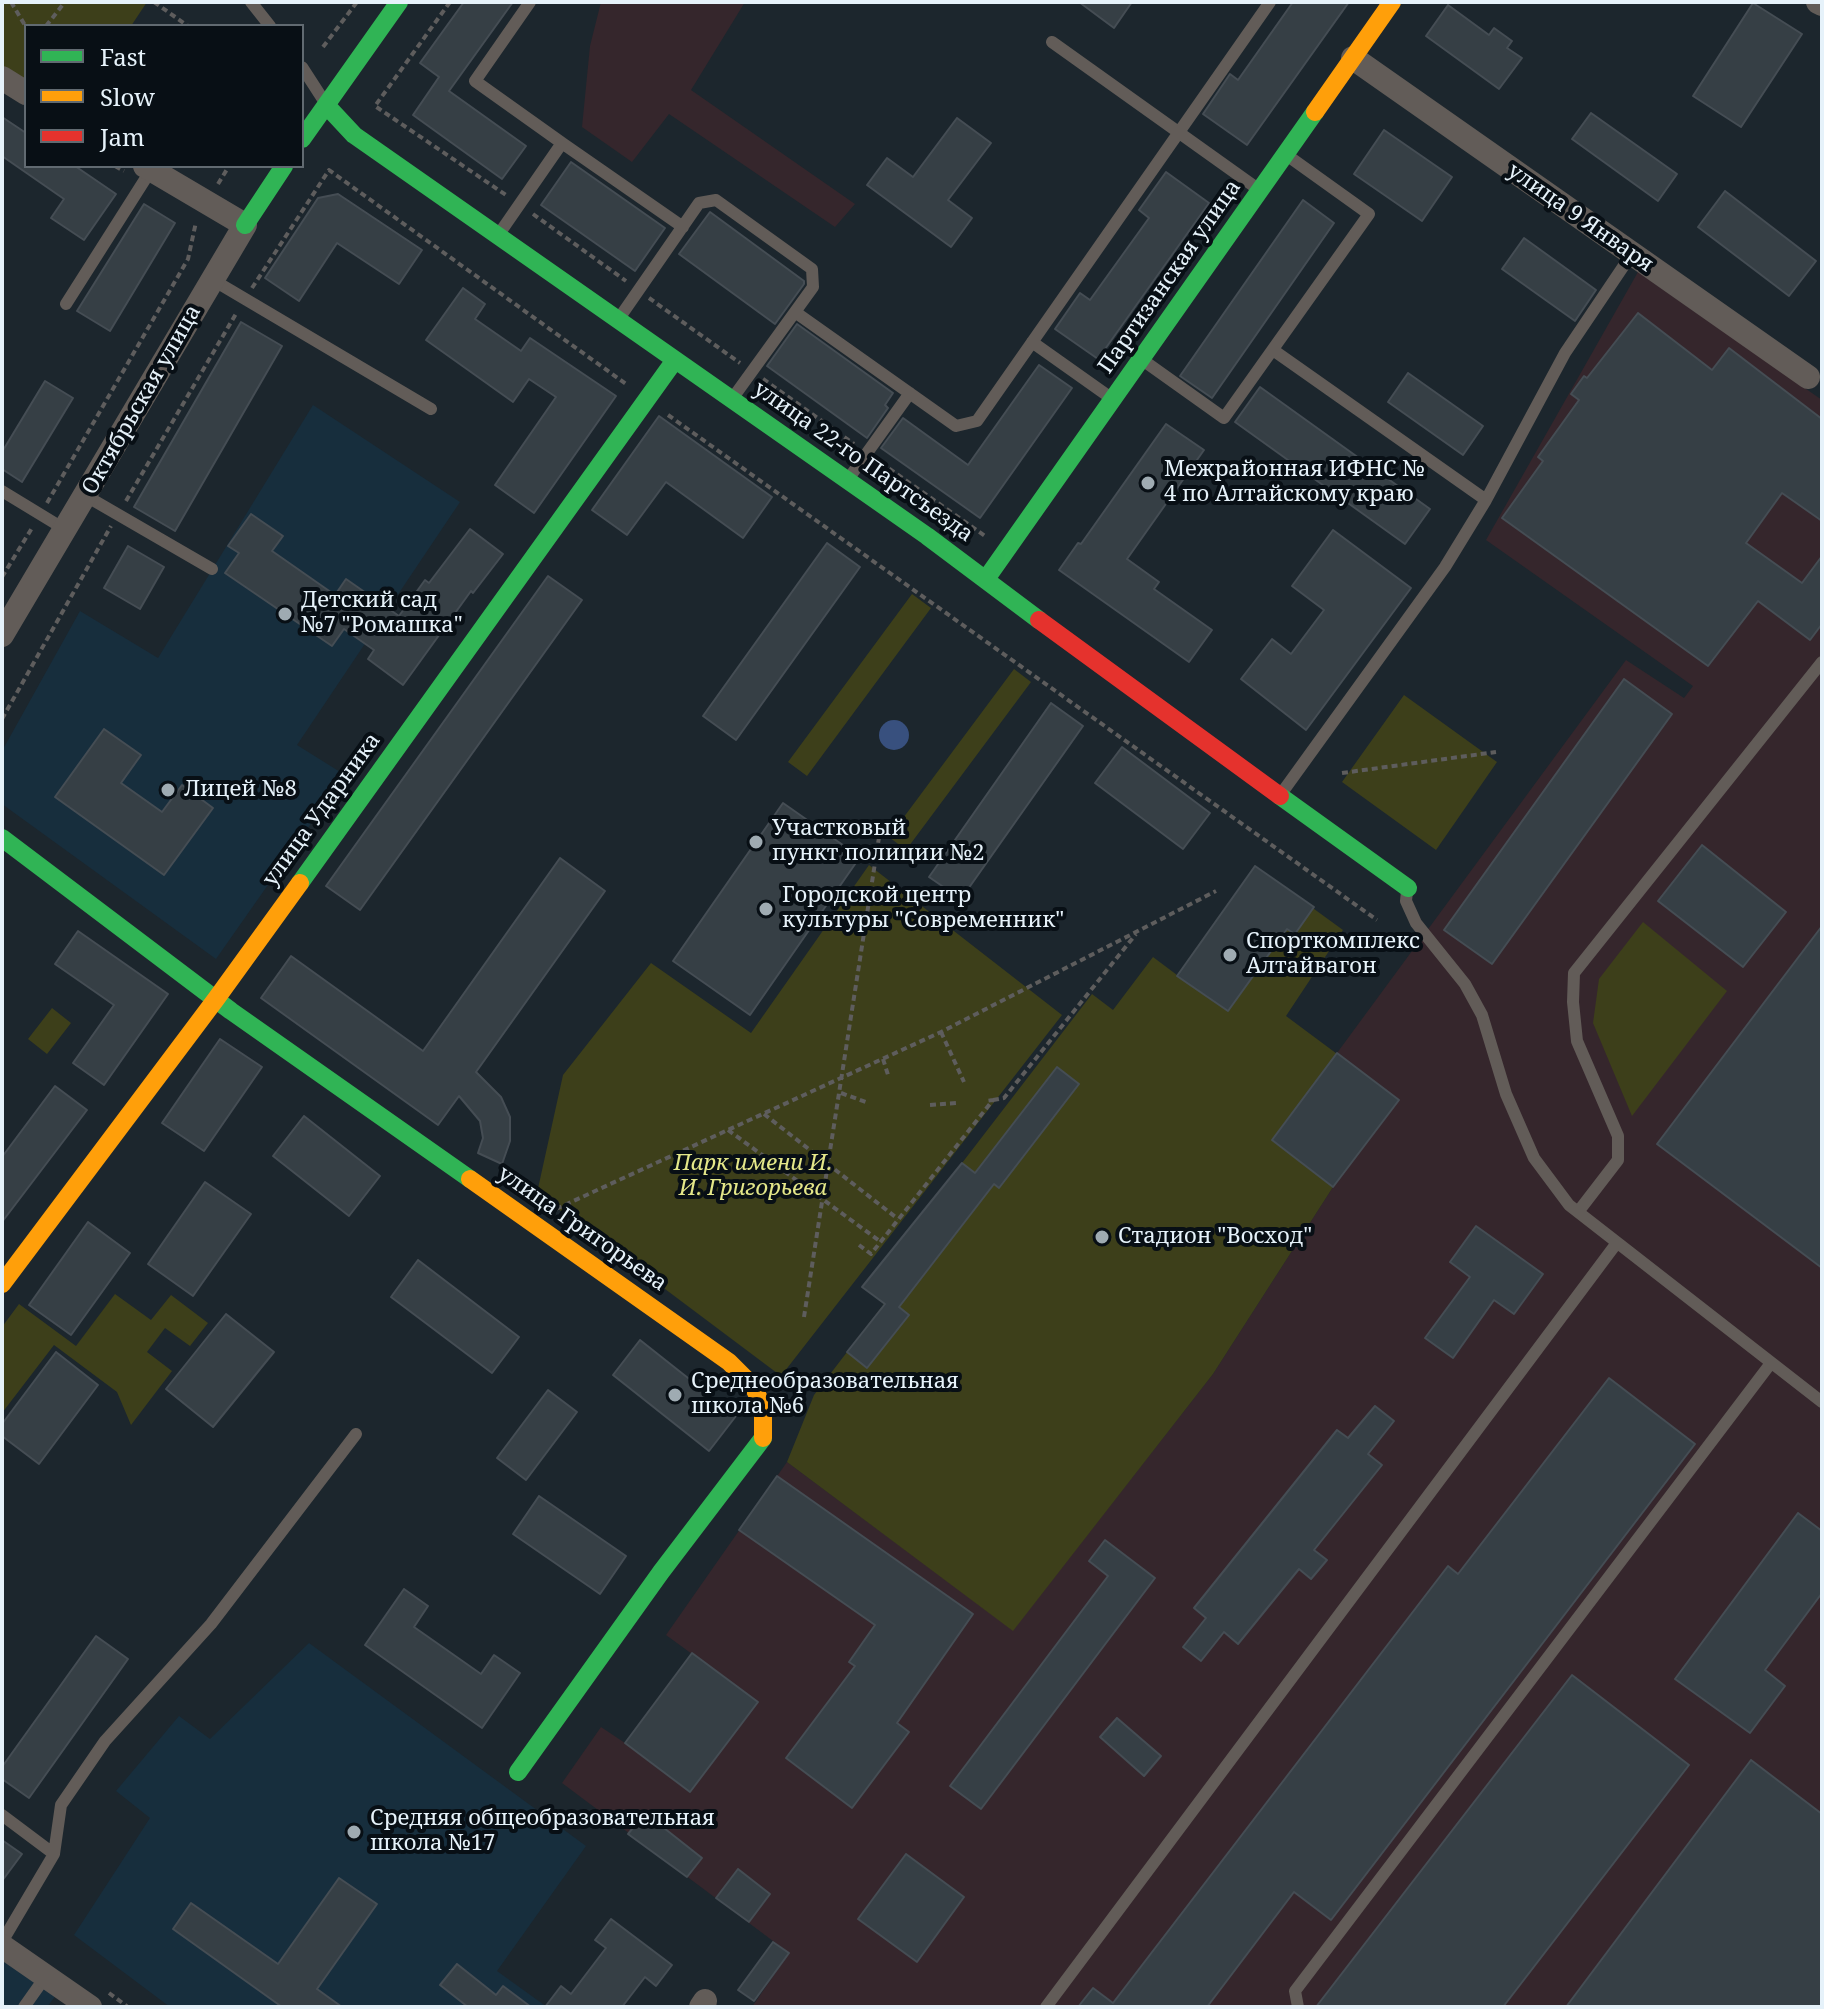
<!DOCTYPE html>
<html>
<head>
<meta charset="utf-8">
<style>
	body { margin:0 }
	#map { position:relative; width:1824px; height:2009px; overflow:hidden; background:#1c262d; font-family:"Noto Serif",serif }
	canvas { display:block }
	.frame { position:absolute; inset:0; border:4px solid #e6f2fa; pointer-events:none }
	.legend { position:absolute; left:24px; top:24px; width:280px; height:144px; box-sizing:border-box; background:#080f15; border:2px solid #616a71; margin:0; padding:10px 14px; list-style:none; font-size:24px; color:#e6f2fa }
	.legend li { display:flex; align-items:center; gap:16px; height:40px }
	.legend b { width:40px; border:2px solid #616a71 }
</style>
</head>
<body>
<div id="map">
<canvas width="1824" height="2009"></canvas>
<div class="frame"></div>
<ul class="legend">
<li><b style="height:10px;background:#30b455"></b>Fast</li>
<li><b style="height:10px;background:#ff9f0a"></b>Slow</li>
<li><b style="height:10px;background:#e5322d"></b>Jam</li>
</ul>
</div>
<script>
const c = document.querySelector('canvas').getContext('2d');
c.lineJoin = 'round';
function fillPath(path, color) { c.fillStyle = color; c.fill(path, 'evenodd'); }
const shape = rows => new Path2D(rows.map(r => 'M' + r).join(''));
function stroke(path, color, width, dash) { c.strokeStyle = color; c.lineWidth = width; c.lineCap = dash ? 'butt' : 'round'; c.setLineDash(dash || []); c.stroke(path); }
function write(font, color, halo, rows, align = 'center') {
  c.font = font + ' "Noto Serif",serif'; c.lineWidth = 8; c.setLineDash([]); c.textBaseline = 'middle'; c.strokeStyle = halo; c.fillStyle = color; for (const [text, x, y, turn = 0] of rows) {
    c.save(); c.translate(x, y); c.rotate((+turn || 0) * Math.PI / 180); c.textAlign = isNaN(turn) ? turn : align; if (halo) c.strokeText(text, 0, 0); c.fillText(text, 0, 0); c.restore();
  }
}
fillPath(shape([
	[601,2,745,2,691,90,855,204,835,227,669,114,632,162,582,127,590,46],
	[1638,272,1822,400,1822,2007,752,2007,789,1953,562,1783,601,1727,625,1743,692,1654,666,1635,787,1462,1013,1630,1213,1374,1333,1187,1337,1053,1626,660,1684,698,1693,686,1486,540]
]), '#35262c');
fillPath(shape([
	[313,405,460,502,297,745,345,775,216,959,2,804,2,751,80,611,158,658],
	[309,1643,586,1846,497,1971,547,2007,170,2007,74,1935,150,1818,116,1791,179,1716,210,1739],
	[2,1955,57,1994,47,2007,2,2007]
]), '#172e3d');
fillPath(shape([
	[2,2,147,2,131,26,26,26,26,84,2,68],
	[912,594,931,608,807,776,788,762],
	[1014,669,1031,682,906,850,889,837],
	[1404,695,1497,762,1436,850,1342,782],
	[869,865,1062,1015,781,1376,537,1193,563,1075,651,963,751,1033],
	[1255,866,1343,930,1286,1016,1399,1100,1333,1187,1213,1374,1013,1631,787,1462,814,1395,884,1304,862,1287,962,1163,1092,994,1113,1010,1153,957,1177,975],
	[1643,922,1727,991,1632,1116,1593,1023,1599,979],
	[52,1008,71,1023,47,1054,28,1039],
	[115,1294,151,1320,171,1295,208,1323,190,1346,165,1328,147,1352,172,1371,131,1425,117,1392,54,1345,2,1413,2,1327,19,1304,76,1346]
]), '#3d3f1a');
fillPath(shape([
	'879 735a15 15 0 1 1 30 0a15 15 0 1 1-30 0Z'
]), '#38507e');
const building = shape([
	[464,2,513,2,449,91,526,146,502,179,413,115,439,77,420,63,464,2],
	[1079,2,1132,2,1114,28,1079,2],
	[1293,2,1349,2,1247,145,1203,114,1230,74,1238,80,1293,2],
	[1753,3,1802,34,1741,127,1693,96,1753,3],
	[1448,5,1489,35,1494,28,1512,41,1507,48,1522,58,1499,89,1426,36,1448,5],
	[1591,113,1677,174,1658,201,1572,139,1591,113],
	[2,117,26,133,26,166,75,166,116,194,84,240,51,218,64,199,2,156,2,117],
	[957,118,991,143,948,200,972,218,951,247,867,185,887,158,913,177,957,118],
	[1384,130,1452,177,1422,221,1354,174,1384,130],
	[571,162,665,228,635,271,541,205,571,162],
	[1166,172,1209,203,1098,359,1055,329,1080,293,1090,300,1149,218,1139,210,1166,172],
	[1725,191,1816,261,1789,296,1698,227,1725,191],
	[338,194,422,250,399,284,337,243,299,301,265,278,318,198,338,194],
	[1303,200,1334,223,1212,398,1180,376,1303,200],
	[144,204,175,223,110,331,77,311,144,204],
	[710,212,804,281,804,284,775,324,679,254,710,212],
	[1524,238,1596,290,1575,321,1502,269,1524,238],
	[463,288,485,304,475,319,521,351,530,338,616,396,534,513,495,485,556,397,529,379,513,402,426,340,463,288],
	[1638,313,1712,370,1729,348,1822,419,1822,521,1782,493,1746,543,1802,583,1822,556,1822,624,1810,640,1758,601,1708,666,1502,518,1543,461,1538,457,1579,400,1571,394,1584,376,1587,378,1638,313],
	[241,322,282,346,175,531,134,507,241,322],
	[797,324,893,393,885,405,888,408,867,438,767,366,797,324],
	[1039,365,1072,388,980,518,881,448,903,418,968,465,1039,365],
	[1408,373,1483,426,1463,455,1388,402,1408,373],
	[45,381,73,398,22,482,2,469,2,452,45,381],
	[1260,387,1430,509,1405,544,1235,422,1260,387],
	[659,416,772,497,743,538,666,482,627,535,592,510,659,416],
	[1166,424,1204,450,1127,559,1159,582,1154,589,1212,630,1189,662,1059,570,1078,543,1081,544,1166,424],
	[251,514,283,536,272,551,335,595,346,579,399,616,425,580,429,583,470,529,503,554,473,593,471,591,403,685,368,659,374,650,344,629,332,646,225,573,239,553,228,546,251,514],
	[1333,530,1411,588,1306,730,1241,679,1272,639,1291,654,1324,610,1292,586,1333,530],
	[827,543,860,567,736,740,703,716,827,543],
	[128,546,164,567,140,609,104,588,128,546],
	[548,576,582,600,360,910,326,886,548,576],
	[1624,679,1672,714,1492,964,1444,930,1624,679],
	[1051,703,1083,726,961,899,929,877,1051,703],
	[104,729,141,755,121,783,162,812,182,785,213,808,164,875,55,797,104,729],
	[1122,747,1210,813,1183,849,1095,783,1122,747],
	[783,803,860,857,750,1015,673,961,783,803],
	[1702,845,1786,912,1743,967,1658,901,1702,845],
	[560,858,605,891,476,1072,501,1097,510,1117,510,1141,502,1164,478,1153,483,1138,480,1121,459,1096,438,1125,261,998,291,956,423,1051,560,858],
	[1255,866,1314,907,1295,934,1287,929,1228,1011,1177,976,1255,866],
	[1822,926,1822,1268,1657,1144,1822,926],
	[78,931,168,994,104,1085,73,1063,114,1005,55,964,78,931],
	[220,1039,262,1067,204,1151,162,1123,220,1039],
	[1337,1053,1399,1100,1333,1187,1272,1140,1337,1053],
	[1057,1067,1079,1084,999,1188,994,1184,899,1307,909,1315,867,1368,847,1352,885,1304,862,1287,962,1163,975,1173,1057,1067],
	[55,1086,87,1110,2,1222,2,1157,55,1086],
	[304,1116,380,1176,349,1216,273,1156,304,1116],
	[205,1182,251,1214,193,1296,148,1264,205,1182],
	[88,1222,130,1253,71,1335,29,1305,88,1222],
	[1476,1226,1543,1274,1514,1314,1494,1300,1453,1358,1425,1338,1470,1277,1450,1262,1476,1226],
	[418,1260,519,1337,492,1373,391,1297,418,1260],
	[226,1314,274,1352,213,1427,166,1389,226,1314],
	[640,1340,736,1416,709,1451,613,1375,640,1340],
	[56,1352,98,1385,39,1464,2,1436,2,1424,56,1352],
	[1609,1378,1695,1444,1331,1920,1294,1892,1207,2007,1078,2007,1093,1988,1113,2003,1448,1566,1458,1574,1609,1378],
	[548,1390,577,1412,526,1480,497,1458,548,1390],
	[1375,1406,1394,1421,1368,1454,1382,1465,1314,1550,1327,1560,1311,1579,1299,1569,1238,1644,1224,1632,1201,1661,1183,1647,1206,1618,1194,1608,1337,1430,1348,1438,1375,1406],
	[777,1476,973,1614,897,1723,909,1732,852,1808,786,1758,855,1666,849,1662,875,1625,739,1530,777,1476],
	[539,1496,626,1556,600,1594,513,1534,539,1496],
	[1798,1513,1822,1531,1822,1593,1765,1670,1785,1686,1750,1733,1675,1679,1798,1513],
	[1105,1540,1155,1578,981,1809,950,1786,1108,1576,1089,1561,1105,1540],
	[404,1589,428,1606,414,1627,481,1674,494,1655,520,1673,482,1728,365,1645,404,1589],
	[96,1636,128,1659,29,1798,2,1779,2,1767,96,1636],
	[692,1653,758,1702,690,1792,625,1743,692,1653],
	[1572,1675,1689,1765,1503,2007,1316,2007,1572,1675],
	[1117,1718,1161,1756,1144,1776,1100,1737,1117,1718],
	[1751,1760,1822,1814,1822,2007,1566,2007,1751,1760],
	[645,1813,702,1858,687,1877,628,1834,645,1813],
	[2,1840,22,1854,2,1881,2,1840],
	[906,1854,964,1897,917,1962,858,1919,906,1854],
	[738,1869,770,1894,749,1922,716,1898,738,1869],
	[339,1878,377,1904,317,1989,342,2007,282,2007,173,1929,191,1903,278,1964,339,1878],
	[611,1919,672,1965,656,1986,645,1977,622,2007,545,2007,561,1986,571,1994,606,1948,595,1940,611,1919],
	[773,1942,789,1953,754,2001,738,1990,773,1942],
	[457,1964,496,1995,503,1986,531,2007,468,2007,440,1985,457,1964]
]);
fillPath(building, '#363f45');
stroke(building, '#454d54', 2);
stroke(shape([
	[11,2,26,27],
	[154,2,188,26],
	[450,2,375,106,506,195],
	[46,26,65,2],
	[323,47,357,2],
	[115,166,124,171],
	[218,184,229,166],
	[533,214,626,281],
	[252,288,329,170,626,384],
	[649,298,740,363],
	[763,379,854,444],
	[668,415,1377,920],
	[881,463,985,536],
	[126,501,237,312],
	[47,503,188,259,196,222],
	[2,577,32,528],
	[2,719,111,526],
	[1342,773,1496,752],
	[941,1032,964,1082],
	[883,1059,889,1078],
	[841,1093,866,1102],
	[993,1100,1004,1098,1136,934],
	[930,1105,957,1103],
	[764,1114,898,1219],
	[728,1130,881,1242],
	[556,1209,941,1032,1216,891],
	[859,1245,871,1254,993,1100,986,1101],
	[804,1317,880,831],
	[109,1993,128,2007]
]), '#5e5d5d', 4, [6, 4]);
stroke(shape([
	[251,2,270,26],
	[1052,42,1258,189],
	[302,67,324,101],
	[562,143,683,227],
	[499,234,562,143,475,81,530,2],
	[213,280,431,409],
	[66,304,151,170],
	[795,312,956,426,977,421,1270,2],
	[620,317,699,203,716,200,812,269,813,287,732,399],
	[1032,342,1111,398],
	[1273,350,1486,500],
	[1144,361,1224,418,1369,214,1288,156],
	[849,478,910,393],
	[2,491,66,530],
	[86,496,212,569],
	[1281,794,1445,567,1486,500,1565,353,1631,255],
	[1407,891,1406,901,1416,923,1465,984,1482,1015,1506,1094,1534,1158,1569,1205,1822,1402],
	[1578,1212,1618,1160,1618,1136,1577,1041,1573,1002,1574,973,1822,662],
	[2,1815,54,1854,2,1942],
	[54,1854,61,1805,105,1741,211,1624,356,1434],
	[24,2007,46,1976],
	[1046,2007,1616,1244],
	[1298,2007,1295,1991,1771,1363]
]), '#625c58', 12);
stroke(shape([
	[1818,2,1822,4],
	[1353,58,1808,377],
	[2,78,26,93],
	[2,635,245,225,145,166],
	[2,1946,90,2007],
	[701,2007,705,2001]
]), '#625c58', 24);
stroke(shape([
	[326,105,354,135,927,536,1039,620],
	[302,139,399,2],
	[245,225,284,166],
	[986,579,1315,112],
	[1280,796,1408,888],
	[2,838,231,1011,470,1179],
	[300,883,675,360],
	[518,1772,661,1572,763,1438]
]), '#30b455', 18);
stroke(shape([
	[1315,112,1392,2],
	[470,1179,729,1362,753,1386,763,1407,763,1438],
	[2,1284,216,999,300,883]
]), '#ff9f0a', 18);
stroke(shape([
	[1039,620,1280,796]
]), '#e5322d', 18);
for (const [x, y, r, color] of [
	[1148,483,8,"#9fabb2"],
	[285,614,8,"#9fabb2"],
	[168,790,8,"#9fabb2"],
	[756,842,8,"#9fabb2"],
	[766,909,8,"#9fabb2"],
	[1230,955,8,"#9fabb2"],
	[1102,1237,8,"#9fabb2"],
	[675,1395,8,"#9fabb2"],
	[354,1832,8,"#9fabb2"]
]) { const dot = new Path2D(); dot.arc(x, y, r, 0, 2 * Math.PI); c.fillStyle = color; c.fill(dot); stroke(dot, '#080f15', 3); }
write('22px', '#e6f2fa', '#080f15', [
	["улица 9 Января",1580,218,35],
	["Партизанская улица",1170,277,-55],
	["Октябрьская улица",142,400,-60],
	["улица 22-го Партсъезда",863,462,35],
	["улица Ударника",322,810,-54],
	["улица Григорьева",582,1229,35]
]);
write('22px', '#e6f2fa', '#080f15', [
	["Межрайонная ИФНС №",1164,470],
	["4 по Алтайскому краю",1164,495],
	["Детский сад",301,601],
	["№7 \"Ромашка\"",301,626],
	["Лицей №8",184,790],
	["Участковый",772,829],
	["пункт полиции №2",772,854],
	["Городской центр",782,896],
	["культуры \"Современник\"",782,921],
	["Спорткомплекс",1246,942],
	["Алтайвагон",1246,967],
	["Стадион \"Восход\"",1118,1237],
	["Среднеобразовательная",691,1382],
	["школа №6",691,1407],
	["Средняя общеобразовательная",370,1819],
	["школа №17",370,1844]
], 'left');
write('italic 22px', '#e4e789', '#080f15', [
	["Парк имени И.",753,1164],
	["И. Григорьева",753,1189]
]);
</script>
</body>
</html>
